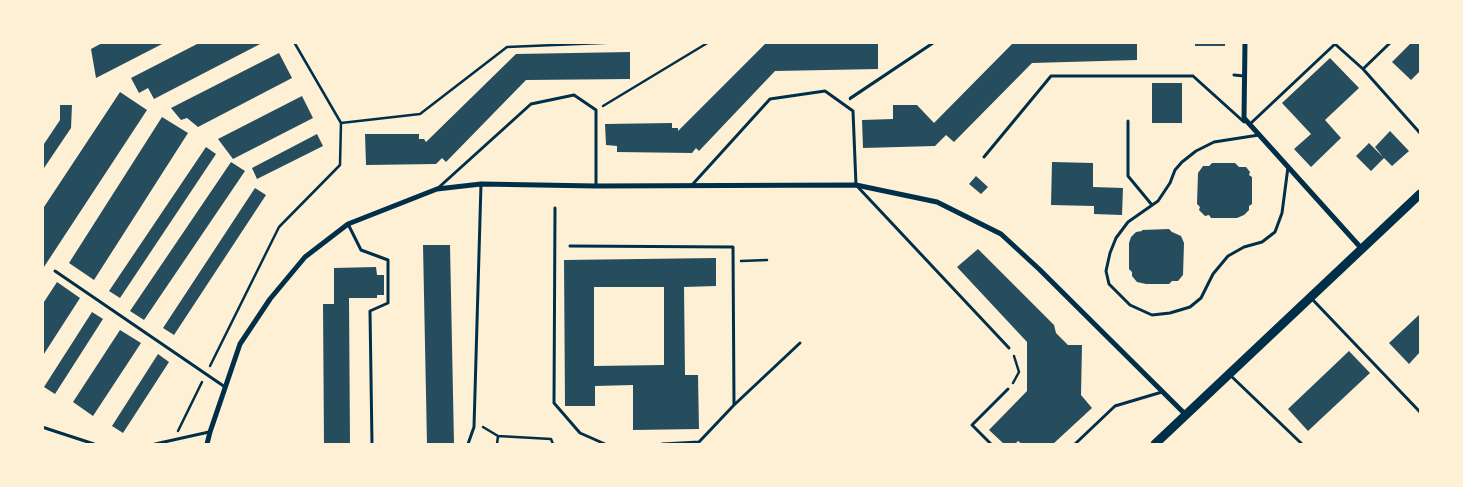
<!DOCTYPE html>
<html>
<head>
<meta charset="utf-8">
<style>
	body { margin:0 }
	#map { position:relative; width:1463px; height:487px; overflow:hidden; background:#fdf0d5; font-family:"Playfair Display",serif }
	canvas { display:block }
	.frame { position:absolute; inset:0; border:44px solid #fdf0d5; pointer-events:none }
</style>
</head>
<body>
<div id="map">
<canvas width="1463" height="487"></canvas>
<div class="frame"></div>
</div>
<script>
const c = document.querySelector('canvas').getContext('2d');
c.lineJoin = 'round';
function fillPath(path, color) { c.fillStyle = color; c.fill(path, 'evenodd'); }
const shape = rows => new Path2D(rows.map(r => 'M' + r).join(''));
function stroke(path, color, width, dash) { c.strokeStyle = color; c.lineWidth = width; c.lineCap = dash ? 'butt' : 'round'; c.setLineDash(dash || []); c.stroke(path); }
fillPath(shape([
	[104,42,166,42,96,78,91,49],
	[201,42,264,42,154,99,148,88,139,93,131,78],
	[878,42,878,69,775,71,699,151,696,148,692,153,617,152,617,146,606,145,605,124,672,123,672,128,678,128,678,131,766,43],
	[1016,42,1137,42,1137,60,1032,63,954,142,946,135,935,146,863,148,862,120,893,119,893,105,917,105,934,123,1013,43],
	[1195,42,1225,42,1225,46,1195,46],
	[1412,42,1420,42,1420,71,1411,80,1392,62],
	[630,52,630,79,526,80,446,162,442,158,436,164,366,165,365,134,419,134,419,139,424,139,426,142,516,54],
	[279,53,292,78,198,127,187,118,181,120,171,108],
	[1330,58,1359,88,1325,120,1341,138,1311,167,1294,149,1311,134,1282,103],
	[1152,83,1182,83,1182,123,1152,123],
	[120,92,147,110,42,270,42,210],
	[302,96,313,118,233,159,218,139],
	[60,105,72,105,71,128,42,171,42,147,60,120],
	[162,117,188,133,94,280,69,263],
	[1390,131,1409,151,1392,166,1384,158,1371,171,1356,156,1369,143,1383,157,1375,147],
	[317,134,323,146,257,179,252,168],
	[206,147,216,154,120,298,109,291],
	[231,162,245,171,144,320,130,311],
	[1052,162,1093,163,1093,187,1123,188,1122,215,1094,214,1094,206,1051,205],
	[1212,163,1235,163,1239,167,1246,167,1250,172,1249,175,1252,177,1252,204,1249,206,1249,210,1244,215,1237,218,1211,218,1209,215,1205,216,1199,210,1200,207,1197,204,1198,173,1203,166,1209,166],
	[976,176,988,187,981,194,969,184],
	[255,188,266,195,174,335,163,328],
	[1169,229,1172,232,1181,236,1184,243,1183,275,1178,281,1172,281,1169,284,1146,284,1137,282,1132,276,1132,272,1129,269,1129,243,1131,237,1136,232,1142,231,1142,230],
	[423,245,450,245,454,444,427,444],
	[978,249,1054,325,1056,333,1068,345,1082,345,1081,395,1092,408,1053,444,1022,444,1018,441,1015,444,1004,444,989,430,1027,391,1027,342,957,267],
	[716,258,716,286,684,287,685,375,698,375,699,429,633,430,633,385,595,386,595,406,565,406,564,260],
	[594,287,664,287,664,365,594,366],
	[376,267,377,275,384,275,384,295,377,295,377,298,349,298,350,444,324,444,323,304,334,304,334,268],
	[57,282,80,298,42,357,42,305],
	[92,312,103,319,55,394,44,387],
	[1420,314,1420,352,1409,364,1389,343],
	[120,330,141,343,93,416,73,402],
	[1349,351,1370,373,1308,431,1288,409],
	[158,354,169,362,123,433,112,426]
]), '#264d5e');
stroke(shape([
	[294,42,341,123,420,114,507,47,626,42],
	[850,98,934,42],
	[850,99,935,42],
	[603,106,709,42],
	[741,261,767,260],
	[210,366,279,227,340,165,341,123],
	[1013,383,1019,372,1014,356],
	[483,427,498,436,497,444],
	[178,431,202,382],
	[498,436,551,439,553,444]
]), '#003049', 2.5);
stroke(shape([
	[1363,69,1391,42],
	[1234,75,1244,76],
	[1128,121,1128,176,1152,205],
	[1250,124,1335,44,1363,69,1420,133],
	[1259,135,1214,142,1196,151,1182,162,1175,170,1170,183,1158,201,1128,222,1116,238,1110,253,1106,271,1109,284,1130,305,1152,315,1170,313,1190,307,1201,298,1213,274,1228,256,1244,247,1262,242,1275,232,1282,213,1288,167],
	[984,157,1051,76,1193,76,1244,122],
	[692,185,770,99,825,91,853,111,856,185,1009,348],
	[437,189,531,104,574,95,596,110,596,186],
	[555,208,554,403,580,433,605,444],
	[348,224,361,250,388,260,388,303,370,311,372,444],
	[570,246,733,247,734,405,699,442,662,444],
	[55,271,225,387],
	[1312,299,1420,412],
	[1230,375,1302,444],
	[734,405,800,343],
	[42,427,94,444],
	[155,444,209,432],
	[468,444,474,427,481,184],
	[991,444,972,425,1008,389],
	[1075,444,1115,406,1162,392]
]), '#003049', 3);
stroke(shape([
	[1245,42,1244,118,1362,249],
	[207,444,210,432,240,344,270,299,305,257,348,224,437,189,481,184,596,186,856,185,937,202,1001,234,1039,269,1186,415]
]), '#003049', 5);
stroke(shape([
	[1155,444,1420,194]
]), '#003049', 9);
</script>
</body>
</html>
